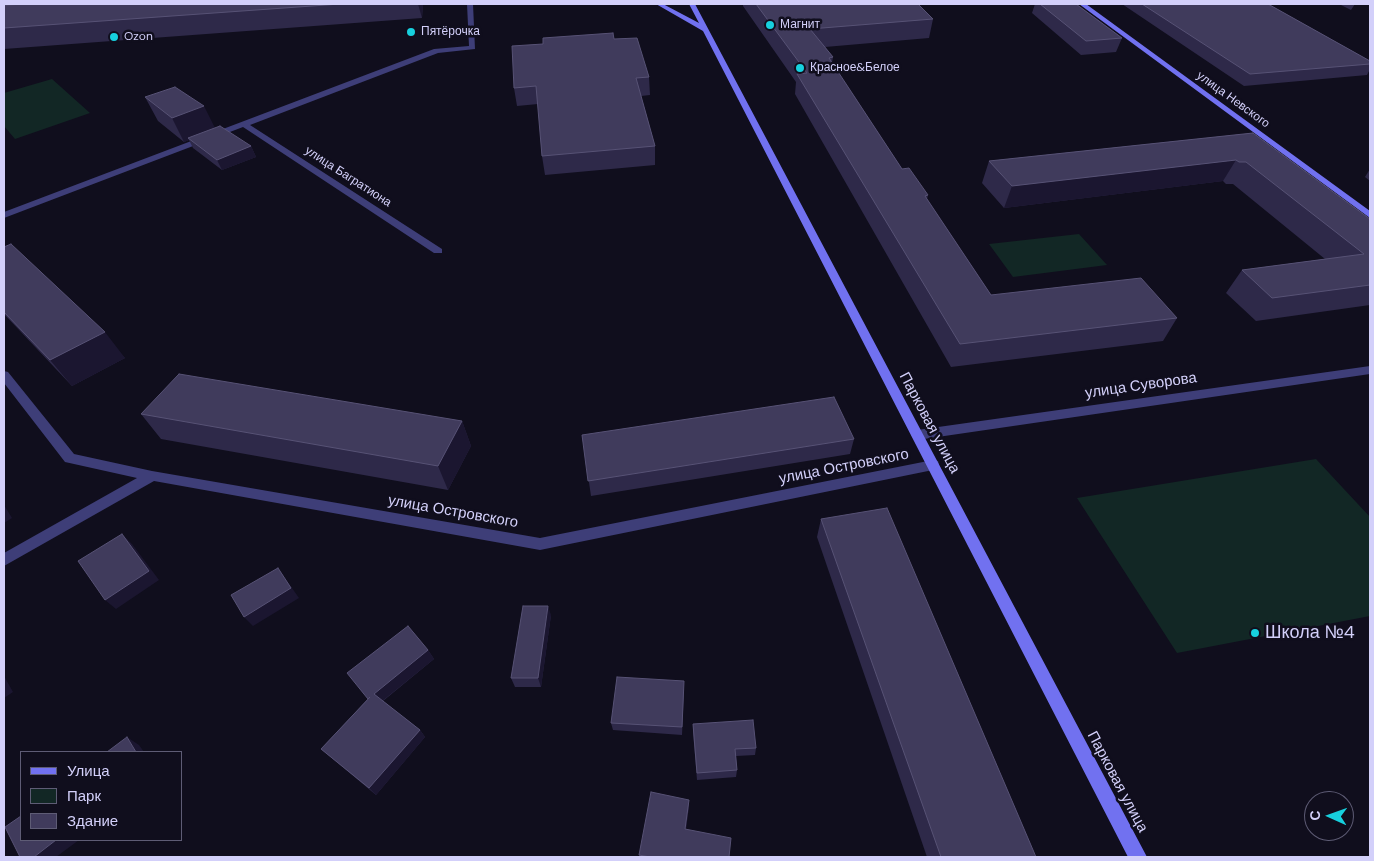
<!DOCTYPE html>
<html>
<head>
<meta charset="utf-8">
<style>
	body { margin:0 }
	#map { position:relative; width:1374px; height:861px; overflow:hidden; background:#100e1d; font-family:"DM Sans",sans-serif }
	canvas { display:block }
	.frame { position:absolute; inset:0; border:5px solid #d3d0fa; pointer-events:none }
	.legend { position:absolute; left:20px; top:751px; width:162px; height:90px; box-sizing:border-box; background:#100e1d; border:1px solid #5e5c75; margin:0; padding:6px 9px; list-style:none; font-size:15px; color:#d3d0fa }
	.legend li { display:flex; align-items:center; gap:10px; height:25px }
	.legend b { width:25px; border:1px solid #5e5c75 }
	.north { position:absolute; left:1304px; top:791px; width:50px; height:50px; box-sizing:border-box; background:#100e1d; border:1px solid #5e5c75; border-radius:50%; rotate:272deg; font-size:14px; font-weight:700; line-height:20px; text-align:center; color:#d3d0fa }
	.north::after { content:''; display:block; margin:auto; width:18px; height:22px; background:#17d0de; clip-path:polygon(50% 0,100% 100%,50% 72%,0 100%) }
</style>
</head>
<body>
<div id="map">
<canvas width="1374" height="861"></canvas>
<div class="frame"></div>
<ul class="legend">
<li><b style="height:6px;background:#7171f0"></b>Улица</li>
<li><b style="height:14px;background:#122725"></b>Парк</li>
<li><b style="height:14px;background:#403b5c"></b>Здание</li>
</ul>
<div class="north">С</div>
</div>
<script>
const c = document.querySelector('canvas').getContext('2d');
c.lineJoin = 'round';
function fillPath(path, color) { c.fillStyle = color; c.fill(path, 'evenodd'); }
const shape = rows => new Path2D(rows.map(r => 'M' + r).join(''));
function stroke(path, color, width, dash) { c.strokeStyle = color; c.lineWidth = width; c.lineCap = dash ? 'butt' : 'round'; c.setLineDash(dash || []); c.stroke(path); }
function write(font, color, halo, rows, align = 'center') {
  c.font = font + ' "DM Sans",sans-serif'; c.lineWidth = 5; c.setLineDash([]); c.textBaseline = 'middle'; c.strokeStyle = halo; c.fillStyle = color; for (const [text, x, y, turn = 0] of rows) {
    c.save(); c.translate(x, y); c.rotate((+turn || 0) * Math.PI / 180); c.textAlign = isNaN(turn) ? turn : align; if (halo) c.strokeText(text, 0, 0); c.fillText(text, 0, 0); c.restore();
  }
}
fillPath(shape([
	[52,79,90,113,15,139,4,126,4,93],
	[1079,234,1107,265,1013,277,989,244],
	[1316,459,1370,517,1370,616,1177,653,1077,498]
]), '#122725');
fillPath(shape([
	[467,4,473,4,475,49,438,53,250,125,442,249,442,253,434,253,243,127,4,218,4,212,434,49,469,46,467,4],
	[1370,366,1370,374,917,440,913,438,911,435,913,432,917,430,1370,366],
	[4,371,8,372,74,454,152,471,540,538,933,460,938,461,939,465,938,469,933,470,540,550,154,481,4,566,4,553,137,478,65,462,4,383,4,371]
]), '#3e3e78');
fillPath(shape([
	[656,4,663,4,699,23,689,4,695,4,1147,857,1128,857,703,31,656,4],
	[1079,4,1086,4,1370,211,1370,218,1079,4]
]), '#7171f0');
fillPath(shape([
	[4,4,423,4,422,18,4,49],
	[743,4,918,4,933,19,929,38,825,47,833,57,832,63,902,169,928,195,927,199,991,295,1177,318,1163,341,951,367,795,94,796,82,743,6],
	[1035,4,1076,4,1122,38,1116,52,1081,55,1032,13],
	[1122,4,1268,4,1370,61,1370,69,1367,75,1244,86],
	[1339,4,1355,4,1351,10],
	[614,39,649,77,650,95,641,96,655,146,655,165,545,175,542,156,538,104,517,106,514,88],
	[145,97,215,128,251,146,256,157,222,170,193,148,189,140,184,142,158,121],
	[1253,133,1370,219,1370,305,1256,321,1226,293,1242,270,1325,259,1233,184,1226,184,1223,181,1004,208,982,183,989,161],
	[1370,169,1370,181,1365,177],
	[4,247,125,358,72,386,4,314],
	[141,414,462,421,471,446,448,490,161,439],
	[582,435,854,439,850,454,591,496],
	[821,519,1036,857,927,857,817,537],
	[551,615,541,687,515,687,511,678],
	[428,650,434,659,383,701,420,730,425,737,376,795,321,749,368,699],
	[684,689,682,735,613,730,611,723],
	[693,724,756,748,755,755,736,756,737,770,736,777,697,780,693,732],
	[689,800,689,806,686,829,729,857,639,857,639,855]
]), '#2e2949');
fillPath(shape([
	[418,4,423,4,422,18],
	[204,106,216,130,188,138,189,140,184,142,172,118],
	[251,146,256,157,222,170,217,160],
	[1236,160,1223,181,1004,208,1012,186],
	[105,332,125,358,72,386,50,360],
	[462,421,471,446,448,490,438,466],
	[4,505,12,518,4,523],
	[122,534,132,544,159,580,116,609,105,600],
	[278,568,299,598,253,626,244,617],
	[548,606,551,615,541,687,538,678],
	[428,650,434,659,381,702,374,694],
	[4,676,13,692,4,698],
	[420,730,425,737,376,795,369,788],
	[127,737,139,745,144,752,136,752],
	[689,800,689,806,685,835,685,829],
	[56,840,79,840,56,857,34,857]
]), '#1b1630');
const building = shape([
	[29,4,340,4,4,28,4,5,29,4],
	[756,4,918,4,933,19,810,29,833,57,829,58,902,169,909,168,928,195,925,196,991,295,1141,278,1177,318,960,344,797,74,807,73,756,4],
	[1040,4,1076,4,1122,38,1086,41,1040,4],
	[1142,4,1268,4,1370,61,1370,64,1250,74,1142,4],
	[613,33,614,39,637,38,649,77,636,78,655,146,542,156,536,86,514,88,512,46,543,44,543,38,613,33],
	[175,87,204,106,172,118,145,97,175,87],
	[220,126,251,146,217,160,188,138,220,126],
	[1253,133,1370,219,1370,285,1272,298,1242,270,1364,254,1246,162,1239,162,1236,160,1012,186,989,161,1253,133],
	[11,244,105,332,50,360,4,312,4,247,11,244],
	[179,374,462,421,438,466,141,414,179,374],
	[834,397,854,439,588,481,582,435,834,397],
	[887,508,1036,857,941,857,821,519,887,508],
	[122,534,149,571,105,600,78,561,122,534],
	[278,568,291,588,244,617,231,595,278,568],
	[523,606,548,606,538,678,511,678,523,606],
	[408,626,428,650,374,694,420,730,369,788,321,749,370,697,368,699,347,673,408,626],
	[617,677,684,681,682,727,611,723,617,677],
	[753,720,756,748,735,749,737,770,697,773,693,724,753,720],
	[127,737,136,752,107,752,127,737],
	[651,792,689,800,685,829,731,838,729,857,650,857,639,855,651,792],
	[21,816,21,840,56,840,34,857,20,857,5,827,21,816]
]);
fillPath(building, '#403b5c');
stroke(building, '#575275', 1);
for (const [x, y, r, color] of [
	[770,25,5,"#17d0de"],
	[411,32,5,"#17d0de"],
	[114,37,5,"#17d0de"],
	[800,68,5,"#17d0de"],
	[1255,633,5,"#17d0de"]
]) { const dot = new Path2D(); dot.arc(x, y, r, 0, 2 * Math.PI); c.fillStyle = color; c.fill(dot); stroke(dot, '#100e1d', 2); }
write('12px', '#d3d0fa', '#100e1d', [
	["Магнит",780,25],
	["Пятёрочка",421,32],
	["Ozon",124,37],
	["Красное&Белое",810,68]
], 'left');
write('12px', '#d3d0fa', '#100e1d', [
	["улица Невского",1233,100,36],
	["улица Багратиона",348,177,33]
]);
write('15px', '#d3d0fa', '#100e1d', [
	["улица Суворова",1141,386,-8],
	["Парковая улица",929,423,62],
	["улица Островского",844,467,-11],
	["улица Островского",453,512,10],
	["Парковая улица",1117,782,62]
]);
write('18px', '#d3d0fa', '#100e1d', [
	["Школа №4",1265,633]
], 'left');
</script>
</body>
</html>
